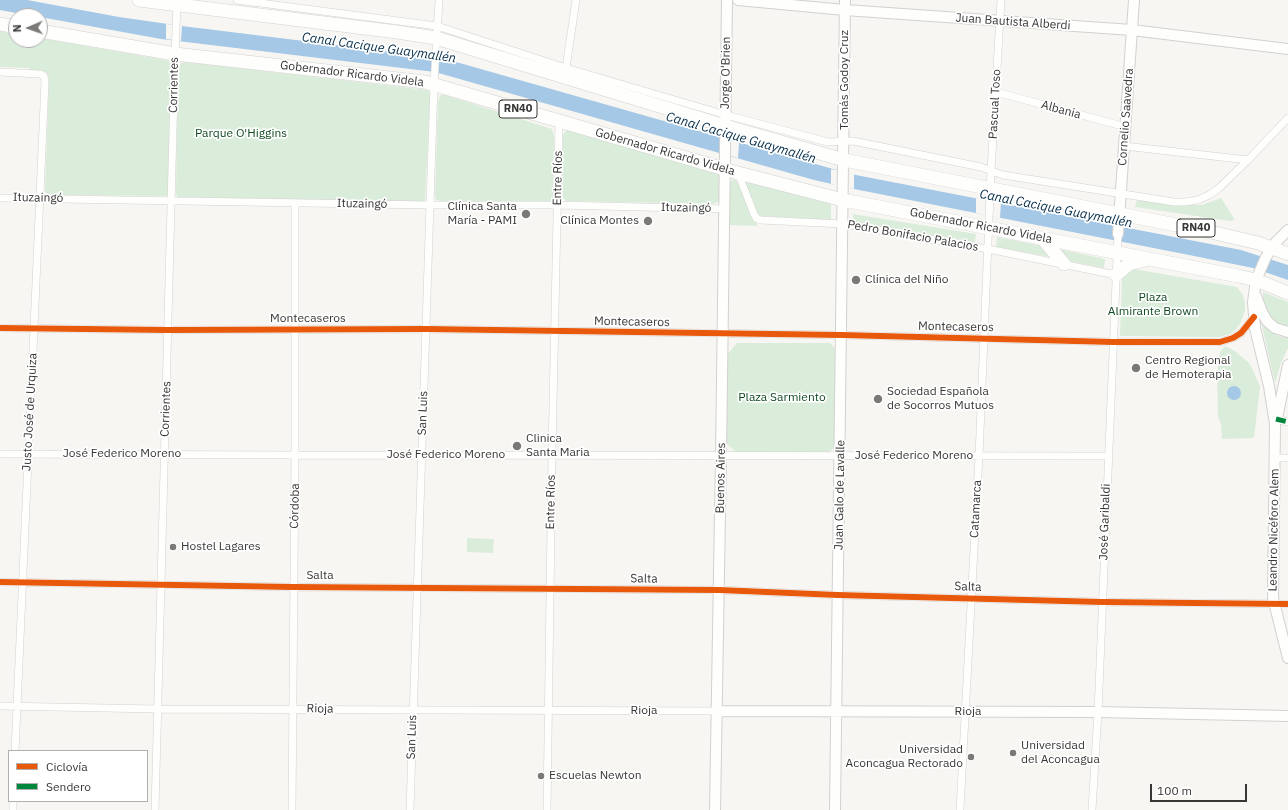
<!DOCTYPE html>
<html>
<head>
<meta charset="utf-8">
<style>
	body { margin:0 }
	#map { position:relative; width:1288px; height:810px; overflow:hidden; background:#f8f6f3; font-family:"IBM Plex Sans",sans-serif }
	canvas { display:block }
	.legend { position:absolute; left:8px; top:750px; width:140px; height:52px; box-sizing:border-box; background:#fff; border:1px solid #afafae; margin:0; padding:5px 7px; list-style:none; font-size:12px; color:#383635 }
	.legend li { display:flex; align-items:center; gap:8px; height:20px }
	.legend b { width:20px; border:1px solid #afafae }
	.north { position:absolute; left:8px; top:8px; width:40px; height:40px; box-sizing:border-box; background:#fff; border:1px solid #afafae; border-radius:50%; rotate:268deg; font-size:11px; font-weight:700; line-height:16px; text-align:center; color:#383635 }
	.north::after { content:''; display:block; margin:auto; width:14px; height:18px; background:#7b7978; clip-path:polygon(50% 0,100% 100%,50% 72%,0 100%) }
	.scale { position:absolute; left:1150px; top:784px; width:97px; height:18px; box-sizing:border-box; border:2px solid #383635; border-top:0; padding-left:5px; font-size:12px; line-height:14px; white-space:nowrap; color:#383635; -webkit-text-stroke:3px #fff; paint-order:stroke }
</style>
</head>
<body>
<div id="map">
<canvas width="1288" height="810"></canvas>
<ul class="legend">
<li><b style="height:5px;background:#e8590c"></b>Ciclovía</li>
<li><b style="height:5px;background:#00873e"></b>Sendero</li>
</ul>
<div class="north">N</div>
<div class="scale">100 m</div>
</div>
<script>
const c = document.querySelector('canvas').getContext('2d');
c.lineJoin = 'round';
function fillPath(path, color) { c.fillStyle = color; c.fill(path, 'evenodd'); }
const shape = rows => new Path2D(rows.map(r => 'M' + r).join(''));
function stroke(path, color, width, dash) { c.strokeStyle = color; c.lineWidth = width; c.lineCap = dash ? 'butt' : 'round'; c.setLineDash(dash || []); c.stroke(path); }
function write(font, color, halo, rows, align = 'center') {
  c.font = font + ' "IBM Plex Sans",sans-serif'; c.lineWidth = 3.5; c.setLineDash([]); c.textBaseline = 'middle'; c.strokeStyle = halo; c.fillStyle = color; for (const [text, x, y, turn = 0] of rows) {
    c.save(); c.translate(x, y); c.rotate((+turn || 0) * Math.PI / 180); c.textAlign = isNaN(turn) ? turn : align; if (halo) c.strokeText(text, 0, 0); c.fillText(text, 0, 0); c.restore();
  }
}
fillPath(shape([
	[0,31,16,34,16,40,40,40,40,38,166,60,169,61,171,67,168,194,166,196,46,195,45,191,49,77,45,72,30,70,30,68,0,67],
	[186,62,428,90,430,93,430,98,425,200,422,202,181,198,177,197,176,193,178,67,181,63],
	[440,95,445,95,552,129,554,136,553,198,552,201,547,202,442,201,436,200,435,196,438,102],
	[567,130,716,170,720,174,719,201,714,204,566,201,562,197,563,135,565,132],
	[733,179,738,182,750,214,754,221,757,223,757,226,729,225,730,183],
	[745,181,831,204,831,220,760,216,757,213],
	[1221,198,1235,220,1230,221,1135,207,1137,200,1182,205,1202,205],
	[853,214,976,234,975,242,853,222],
	[997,237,1043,246,1051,257,996,247],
	[1059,249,1105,259,1104,268,1069,261],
	[1134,269,1237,287,1243,295,1245,303,1245,311,1240,324,1234,331,1230,334,1219,337,1120,336,1122,277],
	[1263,292,1288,302,1288,328,1276,323,1268,315,1263,304],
	[1260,317,1272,332,1278,336,1288,338,1288,348,1281,363,1275,383],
	[737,343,830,343,837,351,837,445,829,452,736,452,727,444,727,355],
	[1225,346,1235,351,1250,364,1260,386,1254,438,1222,439,1221,424,1218,416,1217,374,1220,352],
	[467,538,494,539,493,553,467,552]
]), '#daecda');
fillPath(shape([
	[0,0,27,0,119,17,182,26,442,58,826,167,856,175,1241,250,1288,265,1288,280,1253,268,1194,256,854,189,814,180,435,72,161,39,40,17,40,16,32,16,0,10],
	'1227 393a7 7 0 1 1 14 0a7 7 0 1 1-14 0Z'
]), '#a4c8e6');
fillPath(shape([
	[166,24,182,26,181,41,166,39],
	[721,138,739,143,738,158,721,153],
	[831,169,854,174,854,189,831,184],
	[976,198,1001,202,1000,218,976,213]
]), '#f8f6f3');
const street = shape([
	[237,0,437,26,566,68,726,115,828,142,853,141,981,167,1003,175,1174,202,1185,202,1198,200,1209,195,1218,189,1248,160,1288,118],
	[566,68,576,0],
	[0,72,40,74,44,76,45,82,15,751],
	[996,92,1126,127],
	[1124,146,1248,160],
	[738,173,754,214,756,218,760,220,843,224,988,249,1116,275],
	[0,198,430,205,558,205,724,209],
	[0,328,168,330,426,329,842,335,1113,342,1220,342,1233,338,1241,333,1254,317],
	[1276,419,1288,422],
	[0,454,295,455,1108,456],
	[1275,458,1288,458],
	[0,582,294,587,719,590,838,595,1102,602,1288,604],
	[0,706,158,709,717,711],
	[13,810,13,801],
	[155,810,175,54,177,3],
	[292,810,295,455,295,203],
	[410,810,434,84,439,0],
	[547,810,552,455,559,122],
	[960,810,979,456,991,171,1001,0],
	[1092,810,1098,712,1118,234]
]);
const secondary = shape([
	[738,0,845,10,1132,30,1288,49],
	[1288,230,1274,244,1266,257,1256,280,1253,302,1255,328,1269,386,1275,424,1273,598,1288,658],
	[1118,234,1134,0],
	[1256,296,1262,312,1267,321,1275,328,1288,332],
	[1277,418,1288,365],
	[717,711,1098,712,1288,716],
	[715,810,721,455,727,0],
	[835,810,845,0]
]);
const highway = shape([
	[139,0,397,32,436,38,725,126,844,160,1202,230,1258,243,1288,254],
	[0,24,16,27],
	[40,31,175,54,425,82,738,173,843,200,1238,276,1256,280,1288,293],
	[1042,238,1064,264],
	[1116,275,1129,264,1146,260]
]);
stroke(street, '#d3d1d0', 8);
stroke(secondary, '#d3d1d0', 12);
stroke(highway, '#d3d1d0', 14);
stroke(street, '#fefefd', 7);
stroke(secondary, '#fefefd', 10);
stroke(highway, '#fefefd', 13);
stroke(shape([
	[1276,419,1288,422]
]), '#00873e', 5, [10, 5]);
stroke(shape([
	[0,328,168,330,426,329,842,335,1113,342,1220,342,1233,338,1241,333,1254,317],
	[0,582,294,587,719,590,838,595,1102,602,1288,604]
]), '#e8590c', 6);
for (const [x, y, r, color] of [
	[526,214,5,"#7b7978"],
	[648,221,5,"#7b7978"],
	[856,280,5,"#7b7978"],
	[1136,368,5,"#7b7978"],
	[878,399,5,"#7b7978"],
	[517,446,5,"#7b7978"],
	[173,547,4,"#7b7978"],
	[1013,753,4,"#7b7978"],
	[971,757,4,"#7b7978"],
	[541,776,4,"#7b7978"]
]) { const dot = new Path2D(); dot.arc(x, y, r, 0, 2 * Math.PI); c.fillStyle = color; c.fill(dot); stroke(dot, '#fff', 1.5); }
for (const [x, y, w] of [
	[518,109,38],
	[1196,228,38]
]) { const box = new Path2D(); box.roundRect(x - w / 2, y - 9, w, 18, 3); c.fillStyle = '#fff'; c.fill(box); stroke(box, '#383635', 1); }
write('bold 11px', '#383635', null, [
	["RN40",518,109],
	["RN40",1196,228]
]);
write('12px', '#383635', '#fff', [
	["Juan Bautista Alberdi",1013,22,4],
	["Jorge O'Brien",726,73,-89],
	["Gobernador Ricardo Videla",352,74,7],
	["Tomás Godoy Cruz",845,80,-90],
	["Corrientes",174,85,-89],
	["Pascual Toso",995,104,-87],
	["Albania",1061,110,15],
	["Cornelio Saavedra",1126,117,-86],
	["Gobernador Ricardo Videla",665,152,16],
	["Entre Ríos",558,178,-89],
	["Ituzaingó",38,198,1],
	["Ituzaingó",362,204,1],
	["Ituzaingó",686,208,1],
	["Gobernador Ricardo Videla",981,226,11],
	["Pedro Bonifacio Palacios",913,236,10],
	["Montecaseros",308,319],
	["Montecaseros",632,322,1],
	["Montecaseros",956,327,1],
	["Corrientes",166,409,-88],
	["Justo José de Urquiza",30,412,-87],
	["San Luis",423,413,-88],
	["José Federico Moreno",122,454],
	["José Federico Moreno",446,455],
	["José Federico Moreno",914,456],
	["Buenos Aires",721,478,-89],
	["Juan Galo de Lavalle",840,495,-89],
	["Entre Ríos",551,502,-89],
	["Córdoba",295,506,-89],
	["Catamarca",976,509,-87],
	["José Garibaldi",1105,522,-88],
	["Leandro Nicéforo Alem",1274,530,-89],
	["Salta",320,576],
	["Salta",644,579,1],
	["Salta",968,587,2],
	["Rioja",320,709,1],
	["Rioja",644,711],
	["Rioja",968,712],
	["San Luis",412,737,-88]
]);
write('12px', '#0f4920', '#fff', [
	["Parque O'Higgins",241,134],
	["Plaza",1153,298],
	["Almirante Brown",1153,312],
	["Plaza Sarmiento",782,398]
]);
write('12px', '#383635', '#fff', [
	["Clínica Santa",517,207,"right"],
	["María - PAMI",517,221,"right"],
	["Clínica Montes",639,221,"right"],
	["Clínica del Niño",865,280],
	["Centro Regional",1145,361],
	["de Hemoterapia",1145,375],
	["Sociedad Española",887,392],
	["de Socorros Mutuos",887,406],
	["Clinica",526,439],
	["Santa Maria",526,453],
	["Hostel Lagares",181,547],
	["Universidad",1021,746],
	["del Aconcagua",1021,760],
	["Universidad",963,750,"right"],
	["Aconcagua Rectorado",963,764,"right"],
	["Escuelas Newton",549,776]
], 'left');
write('italic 13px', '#042e4a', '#fff', [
	["Canal Cacique Guaymallén",379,48,8],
	["Canal Cacique Guaymallén",741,138,16],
	["Canal Cacique Guaymallén",1056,209,11]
]);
</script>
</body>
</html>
